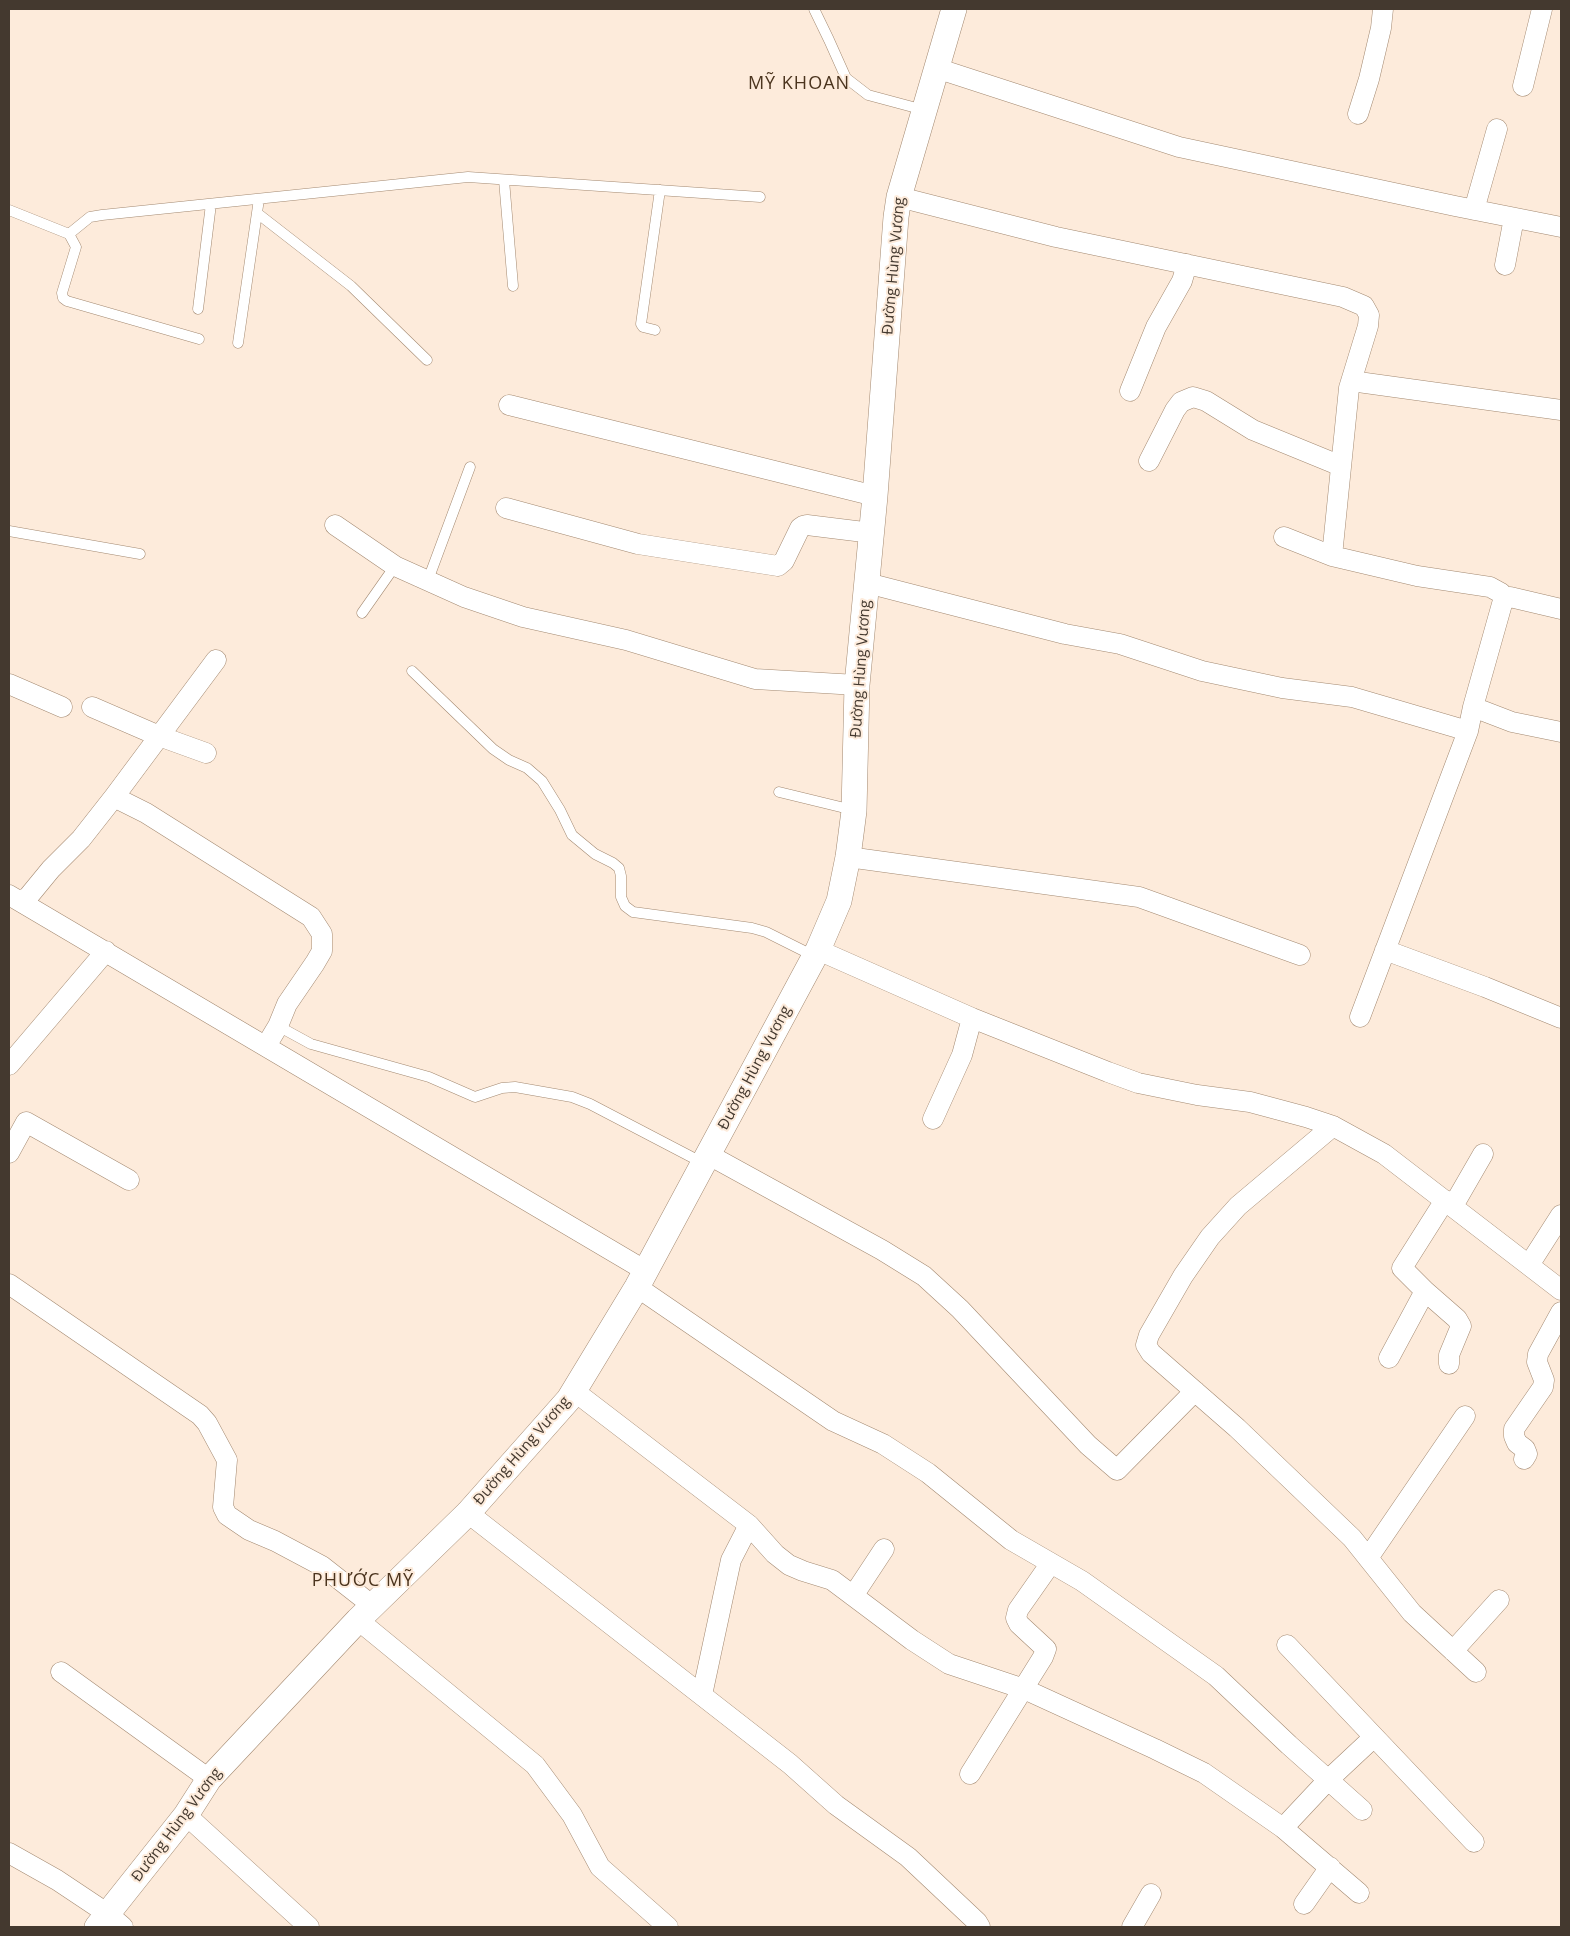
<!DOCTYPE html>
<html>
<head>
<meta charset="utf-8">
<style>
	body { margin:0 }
	#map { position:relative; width:1570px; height:1936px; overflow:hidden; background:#fdebdb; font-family:"Open Sans",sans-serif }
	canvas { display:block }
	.frame { position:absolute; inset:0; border:10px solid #44392f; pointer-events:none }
</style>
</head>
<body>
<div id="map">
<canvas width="1570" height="1936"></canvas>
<div class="frame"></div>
</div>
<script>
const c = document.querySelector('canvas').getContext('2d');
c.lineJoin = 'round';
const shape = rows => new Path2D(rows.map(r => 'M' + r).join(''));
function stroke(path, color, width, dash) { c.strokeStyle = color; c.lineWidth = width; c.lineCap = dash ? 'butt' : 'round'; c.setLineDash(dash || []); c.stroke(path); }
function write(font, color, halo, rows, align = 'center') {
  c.font = font + ' "Open Sans",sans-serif'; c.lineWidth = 4; c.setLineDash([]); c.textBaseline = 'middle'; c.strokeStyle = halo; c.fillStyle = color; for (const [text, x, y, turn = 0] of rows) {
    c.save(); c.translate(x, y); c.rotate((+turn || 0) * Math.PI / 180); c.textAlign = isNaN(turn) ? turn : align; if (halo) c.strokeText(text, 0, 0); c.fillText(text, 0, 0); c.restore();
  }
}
const service = shape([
	[814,9,829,40,846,78,868,95,924,110],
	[504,180,513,286],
	[9,210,69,234,76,247,62,293,63,298,67,301,199,339],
	[257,213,351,286,427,360],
	[69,234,90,217,102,215,468,177,760,197],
	[198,309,211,204],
	[655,330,643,327,641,324,660,190],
	[238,343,259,199],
	[9,531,140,554],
	[428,580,470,467],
	[362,613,395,566],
	[412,671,493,749,509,760,527,768,542,781,560,810,572,835,595,854,613,863,619,868,621,876,621,897,625,906,633,912,752,928,766,932,814,956],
	[779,792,853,810],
	[278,1026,311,1044,429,1077,475,1097,502,1088,515,1087,572,1097,590,1104,703,1163]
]);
const minor = shape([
	[936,68,1179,147,1455,206,1561,227],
	[1523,86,1542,9],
	[1358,114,1369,79,1381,28,1383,9],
	[899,197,1056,237,1343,297,1364,306,1369,315,1368,326,1349,388,1332,556],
	[1474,210,1497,129],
	[1505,265,1514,218],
	[1351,381,1561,410],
	[1130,391,1156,327,1182,281,1187,264],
	[509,405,875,496],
	[1149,461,1175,410,1181,402,1193,397,1206,401,1253,430,1341,466],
	[506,508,638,544,778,566,784,561,800,528,803,526,807,525,872,533],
	[335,525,395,566,464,597,523,617,626,640,755,679,857,685],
	[1284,537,1332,556,1417,576,1490,587,1501,593,1505,600],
	[867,583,1065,634,1120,644,1202,671,1282,688,1352,697,1468,731,1473,707,1512,722,1561,732],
	[9,684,62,707],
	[92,707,159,736,206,753],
	[1473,707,1502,604,1505,600,1510,597,1561,609],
	[114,797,216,660],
	[848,857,1139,897,1300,955],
	[9,895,646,1271],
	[21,901,28,897,51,869,81,839,114,797,146,813,311,917,322,934,322,951,315,963,287,1004,278,1026,266,1046],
	[818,950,972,1018,1108,1072,1138,1083,1197,1095,1250,1102,1306,1117,1333,1126,1384,1154,1561,1290],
	[1385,950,1485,987,1561,1018],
	[1360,1017,1468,731],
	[9,1065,106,951],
	[933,1119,962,1055,972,1018],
	[1333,1126,1238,1206,1210,1237,1183,1276,1149,1335,1146,1345,1151,1353,1237,1428,1352,1538,1412,1613,1476,1672],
	[9,1153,26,1122,129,1180],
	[709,1155,882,1250,924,1276,960,1309,1088,1445,1117,1470,1195,1391],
	[1453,1206,1483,1154],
	[1529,1265,1561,1215],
	[9,1284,200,1415,207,1423,227,1460,223,1507,227,1515,249,1530,275,1541,322,1566,373,1606],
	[637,1287,833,1421,883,1444,928,1473,1011,1540,1082,1581,1216,1676,1289,1745,1362,1810],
	[1425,1291,1457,1319,1461,1326,1449,1355,1449,1364],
	[1389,1358,1425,1291,1402,1268,1445,1200],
	[574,1391,749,1525,775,1554,789,1565,803,1571,832,1580,912,1640,949,1664,1024,1689,1155,1749,1204,1773,1283,1828,1359,1893],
	[1524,1459,1527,1454,1525,1449,1517,1443,1514,1436,1514,1429,1543,1387,1544,1380,1537,1362,1538,1354,1561,1312],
	[468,1513,790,1764,836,1805,908,1857,977,1922,980,1927],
	[1368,1558,1465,1416],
	[853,1596,884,1549],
	[358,1620,535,1765,572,1815,600,1867,668,1927],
	[1287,1645,1474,1842],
	[1453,1651,1499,1600],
	[61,1672,209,1779],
	[702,1695,731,1560,749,1525],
	[970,1774,1043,1657,1046,1649,1019,1624,1016,1618,1018,1610,1051,1563],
	[186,1815,309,1927],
	[1283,1828,1328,1780,1374,1737],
	[9,1853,57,1880,108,1914,123,1927],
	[1304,1904,1330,1867],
	[1132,1927,1151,1894]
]);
const tertiary = shape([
	[97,1927,186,1815,209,1779,358,1620,468,1513,569,1399,637,1287,818,950,839,901,848,857,854,811,857,685,875,496,896,217,899,197,954,9]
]);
stroke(service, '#a38971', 11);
stroke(minor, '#a38971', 21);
stroke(tertiary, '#a38971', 26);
stroke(service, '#fff', 10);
stroke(minor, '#fff', 20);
stroke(tertiary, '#fff', 25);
write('15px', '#44392f', '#fdebdb', [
	["Đường Hùng Vương",894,266,-85],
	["Đường Hùng Vương",861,669,-86],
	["Đường Hùng Vương",755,1068,-62],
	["Đường Hùng Vương",522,1451,-49],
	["Đường Hùng Vương",177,1825,-53]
]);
c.letterSpacing = '1px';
write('18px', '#4b341e', '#fdebdb', [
	["MỸ KHOAN",799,84],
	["PHƯỚC MỸ",363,1581]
]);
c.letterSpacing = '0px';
</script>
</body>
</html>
